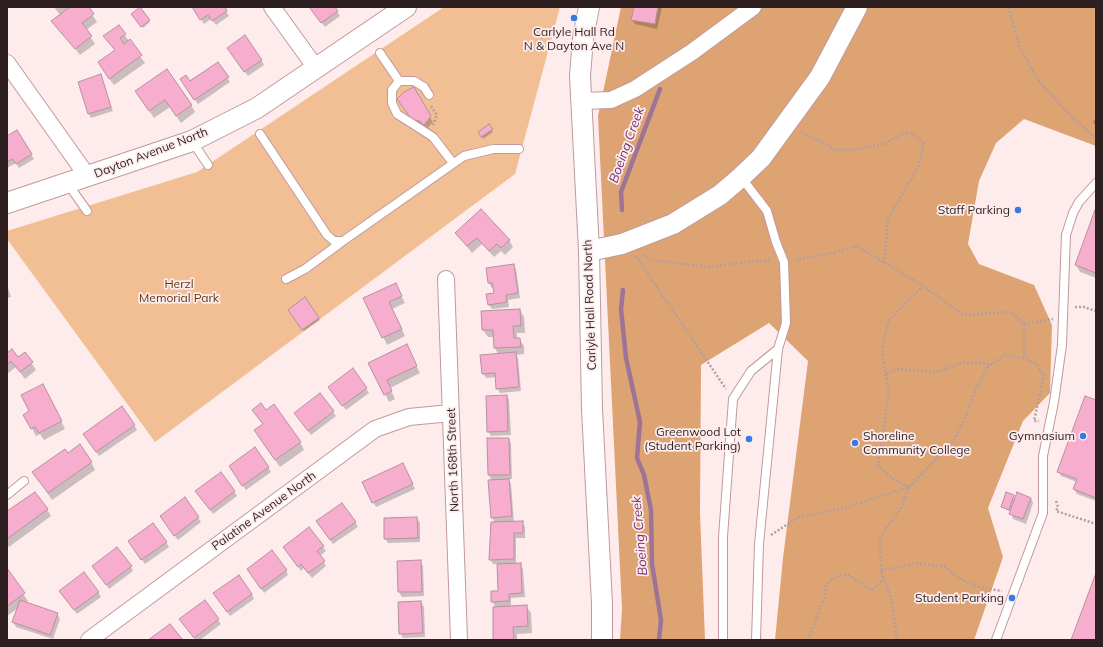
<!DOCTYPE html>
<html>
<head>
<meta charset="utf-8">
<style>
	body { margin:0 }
	#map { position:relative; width:1103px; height:647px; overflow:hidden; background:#feeced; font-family:Mulish,sans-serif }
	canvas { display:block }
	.frame { position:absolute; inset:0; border:8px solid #2e1f20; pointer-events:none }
</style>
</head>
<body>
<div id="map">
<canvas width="1103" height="647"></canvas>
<div class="frame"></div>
</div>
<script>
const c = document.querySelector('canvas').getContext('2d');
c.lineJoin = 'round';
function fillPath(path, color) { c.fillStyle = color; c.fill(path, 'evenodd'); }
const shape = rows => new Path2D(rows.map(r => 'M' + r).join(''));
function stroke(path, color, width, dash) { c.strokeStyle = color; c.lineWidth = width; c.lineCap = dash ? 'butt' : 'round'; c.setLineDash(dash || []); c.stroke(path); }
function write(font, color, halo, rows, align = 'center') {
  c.font = font + ' Mulish,sans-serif'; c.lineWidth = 3.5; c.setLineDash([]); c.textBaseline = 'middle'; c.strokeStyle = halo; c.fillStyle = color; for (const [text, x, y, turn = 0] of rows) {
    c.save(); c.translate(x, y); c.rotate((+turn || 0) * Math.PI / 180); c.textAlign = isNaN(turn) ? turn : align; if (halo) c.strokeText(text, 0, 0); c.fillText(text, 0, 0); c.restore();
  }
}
fillPath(shape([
	[444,7,560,7,515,174,155,442,7,239,7,231,197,172]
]), '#f2be94');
fillPath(shape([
	[621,7,1096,7,1096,146,1024,119,996,143,979,181,968,244,979,264,1034,285,1052,325,1050,393,1023,421,988,508,1003,557,974,640,775,640,783,558,808,361,769,323,701,365,700,513,705,640,620,640,622,609,598,116]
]), '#dda373');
fillPath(shape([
	[54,7,87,7,97,22,86,30,95,44,80,55,53,21,60,15],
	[193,7,223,7,229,16,216,25,211,19,204,24],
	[309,7,334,7,340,16,325,27],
	[635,7,662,7,657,29,635,24,632,20],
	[134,16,149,20,150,22,143,28],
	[118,26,145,63,114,85,103,70,115,51,105,36],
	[231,53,261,60,264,65,248,76],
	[217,63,230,82,198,104,184,84],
	[100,75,113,111,91,118,89,114],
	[413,89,433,122,427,129,421,124,418,126,411,119],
	[137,92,191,105,195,112,181,123,170,107,154,118],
	[1096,118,1096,126,1093,122],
	[489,125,493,132,483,139,479,132],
	[17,131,34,159,19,168,16,163,7,168,7,137],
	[1096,210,1096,278,1080,272,1076,265],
	[456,233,509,240,513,247,505,255,501,251,494,257,482,244,472,253],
	[513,265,516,269,520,298,508,300,509,307,492,309,489,305,495,294,494,287,492,288,489,283],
	[7,285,11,297,7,298],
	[399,292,405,303,392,309,405,336,387,345,365,298],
	[305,299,320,320,304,331,289,310],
	[520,310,524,317,525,333,517,333,517,339,519,339,524,346,524,354,516,355,518,358,521,391,500,393,497,388,496,377,486,378,483,373,498,354,495,348,494,337,488,337,483,330],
	[409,352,420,373,390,388,395,399,389,402,370,363],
	[25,353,36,370,25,379,16,367,7,374,7,354,17,359],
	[353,370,369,393,346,410,332,392],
	[47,392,65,429,44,440,40,434,36,436,25,415,31,412],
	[320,394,336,416,311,435,298,417],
	[507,396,509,400,511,435,491,436,488,431],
	[1096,401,1096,501,1077,494,1074,489,1077,482,1061,476,1059,472],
	[266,411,300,442,304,450,280,467,260,438,263,425,258,417],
	[134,425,137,430,99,456,87,439],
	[509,439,511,444,512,479,508,479,511,484,514,523,522,522,525,527,525,538,516,538,516,564,520,564,523,569,525,597,511,598,511,607,526,606,531,613,532,633,517,634,517,640,494,640,493,615,495,615,496,608,492,601,499,592,498,564,493,564,490,559,495,523,492,517,492,481,489,475],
	[91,462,95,470,52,500,38,479],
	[268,467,271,472,246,490,233,471],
	[405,469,415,489,376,507,373,502],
	[234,491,237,496,213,514,199,496],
	[1013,496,1015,499,1031,498,1033,503,1026,524,1013,519,1011,512,1002,507],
	[185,499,201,522,178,540,164,521],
	[47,509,51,516,9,547,7,544,7,513],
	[417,518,420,523,420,542,388,543,385,538],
	[355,522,358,527,333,544,320,526],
	[166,542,169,547,145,564,132,546],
	[323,547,326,551,320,556,326,566,312,578,304,568,301,571,287,552],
	[420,561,423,566,424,596,402,597,399,592,398,562],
	[131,567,133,571,109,589,96,570],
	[7,570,28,601,25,603,57,614,60,619,53,639,16,627,13,622,18,608,7,616],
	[248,570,286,570,288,575,264,593],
	[98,592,101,597,77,614,63,596],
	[252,594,254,599,230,616,217,598],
	[204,601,221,624,200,640,196,640,183,624],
	[421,602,424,607,425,637,403,638,400,633]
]), '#0003');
stroke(shape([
	[622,210,621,192,660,89],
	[623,290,621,309,626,358,640,422,637,458,644,475,651,510,652,564,661,620,659,640]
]), '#9d7397', 4.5);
const building = shape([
	[70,7,89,7,94,14,82,23,92,36,75,49,51,21,70,7],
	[140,7,150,20,141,27,131,14,140,7],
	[192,7,225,7,227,11,212,21,208,15,200,20,192,7],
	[309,7,335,7,338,11,321,23,309,7],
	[634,7,658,7,655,24,631,20,634,7],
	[119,25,126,34,120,38,124,44,130,39,142,55,109,79,98,62,115,50,103,36,119,25],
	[245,35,262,60,244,72,227,48,245,35],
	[218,62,229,77,194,100,180,79,186,75,190,81,218,62],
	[167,69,192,105,176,116,165,100,149,111,135,91,167,69],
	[101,74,111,107,88,114,78,82,101,74],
	[414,87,431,116,424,125,418,120,415,122,412,120,397,99,404,92,414,87],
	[489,124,493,129,481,137,478,132,489,124],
	[17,130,32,154,16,164,12,159,7,162,7,136,17,130],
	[1096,207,1096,273,1075,265,1096,207],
	[481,209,510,240,501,248,497,244,489,251,477,238,467,246,455,233,481,209],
	[514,264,518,293,506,295,507,302,488,305,486,294,494,293,492,283,488,283,486,268,514,264],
	[396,283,402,296,389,302,402,329,382,338,363,298,396,283],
	[305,297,319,318,302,330,288,310,305,297],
	[520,309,521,326,513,326,514,338,520,338,521,347,494,348,493,330,482,330,481,311,520,309],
	[407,344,417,366,387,380,392,391,384,395,368,363,407,344],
	[12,349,18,357,25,352,33,362,20,372,11,361,7,364,7,353,12,349],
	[516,352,519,387,496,389,495,373,482,374,480,355,516,352],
	[353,368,367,388,342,406,328,387,353,368],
	[43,384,62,421,39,433,35,427,31,429,23,415,29,411,21,395,43,384],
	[320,393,334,411,308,431,294,413,320,393],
	[507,395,508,431,487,432,486,396,507,395],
	[1085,396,1096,400,1096,498,1073,489,1077,479,1057,472,1085,396],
	[261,403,266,410,274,404,301,442,275,460,254,430,263,424,252,410,261,403],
	[122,406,135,425,96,452,83,434,122,406],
	[487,438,509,438,510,475,488,475,487,438],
	[80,444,92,462,48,493,32,472,65,449,68,453,80,444],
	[255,447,269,467,242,486,229,466,255,447],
	[403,463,413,484,372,503,362,482,403,463],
	[221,472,235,491,210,510,195,491,221,472],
	[509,479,512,516,491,518,488,480,509,479],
	[35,492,48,509,7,539,7,511,35,492],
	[1006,492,1014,495,1009,510,1001,507,1006,492],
	[1017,492,1031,498,1023,519,1009,514,1017,492],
	[185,497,199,517,174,536,160,516,185,497],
	[342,503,356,522,330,540,316,521,342,503],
	[417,517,418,538,384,539,384,518,417,517],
	[523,521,523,533,514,533,514,559,489,560,491,522,523,521],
	[153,523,167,542,141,560,128,541,153,523],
	[309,527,324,546,317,551,325,561,308,573,301,564,298,567,283,547,309,527],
	[117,547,132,566,106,585,92,566,117,547],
	[272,550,287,570,261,589,247,569,272,550],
	[421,560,422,592,398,592,397,561,421,560],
	[521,563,522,593,509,594,509,601,491,602,491,591,498,591,497,564,521,563],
	[7,568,25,593,7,606,7,568],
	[84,572,99,592,74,610,59,591,84,572],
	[1096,573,1096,640,1071,640,1096,573],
	[239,575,252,594,227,612,213,593,239,575],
	[20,600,58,613,50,635,12,622,20,600],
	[205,600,219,619,194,638,179,619,205,600],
	[421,601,423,633,399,634,398,602,421,601],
	[527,605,528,626,513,627,514,640,493,640,493,607,527,605],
	[170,624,183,640,148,640,170,624]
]);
fillPath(building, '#f7aece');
stroke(building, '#b591a0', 1);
const service = shape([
	[380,53,399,81],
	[429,95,424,87,414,81,399,81,392,90,392,103,397,114,433,137,453,163],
	[260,134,327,235,334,241,343,241,464,156,493,149,519,149],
	[192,141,208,165],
	[741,177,767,211,776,242,784,262,786,323,778,349,759,544,756,640],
	[68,184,87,211],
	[286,279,305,269,343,241],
	[7,495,24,481],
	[723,640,723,537,733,399,751,371,778,349],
	[996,640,1043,513,1043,456,1054,402,1062,345,1066,235,1073,213,1079,202,1096,183]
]);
const minor = shape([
	[272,7,316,68],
	[7,63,88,177],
	[581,101,611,100,635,89,692,52,753,7],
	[446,279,459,640],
	[89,640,375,429,409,417,451,413]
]);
const tertiary = shape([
	[589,7,583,38,580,76,589,251,592,409,602,604,602,640],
	[7,203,192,141,257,108,406,7],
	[589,251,622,244,673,224,720,195,741,177,761,158,820,77,857,7]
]);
stroke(service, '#c1999c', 10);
stroke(minor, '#c1999c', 18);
stroke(tertiary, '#c1999c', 22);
stroke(shape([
	[1008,7,1020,47,1037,79,1075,120,1096,138],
	[431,106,437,115,433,125],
	[802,132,836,150,853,150,884,144,902,134,913,133,924,144,919,165,888,219,884,262],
	[642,255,650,260,710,267,753,261,772,261],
	[636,256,726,389],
	[795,260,828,254,857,246,923,286,964,315,1011,312,1024,324,1053,319],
	[1075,307,1084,307,1096,311],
	[1024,324,1024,358],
	[886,374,897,369,937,372,964,362,992,364],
	[1056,501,1058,507,1056,511,1096,524],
	[771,535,797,518,848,507,909,487,952,443,965,419,976,388,988,367,1004,355,1024,358,1036,364,1044,375,1034,421,1039,421],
	[881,571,915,563,945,567,957,577,977,587,1002,591],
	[808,640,825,596,826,584,839,575,848,575,872,590,884,579],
	[897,640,891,598,881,571,880,538,901,508,909,487,893,479,878,465,889,393,882,353,888,321,923,286]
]), '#b09fa0', 2.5, [2, 2]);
stroke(service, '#fff', 8);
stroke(minor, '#fff', 16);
stroke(tertiary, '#fff', 20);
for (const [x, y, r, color] of [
	[574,18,4,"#357ae8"],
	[1018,210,4,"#357ae8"],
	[1083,436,4,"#357ae8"],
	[749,439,4,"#357ae8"],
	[855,443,4,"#357ae8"],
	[1012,598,4,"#357ae8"]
]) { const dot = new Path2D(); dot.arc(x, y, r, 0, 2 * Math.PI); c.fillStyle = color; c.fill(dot); stroke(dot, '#feeced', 1.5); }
write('12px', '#2e1f20', '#feeced', [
	["Carlyle Hall Rd",574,32,"center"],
	["N & Dayton Ave N",574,46,"center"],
	["Staff Parking",1010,210],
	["Greenwood Lot",741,432],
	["(Student Parking)",741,446],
	["Shoreline",863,436,"left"],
	["Community College",863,450,"left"],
	["Gymnasium",1075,436],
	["Student Parking",1004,598]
], 'right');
write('12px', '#2e1f20', '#feeced', [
	["Dayton Avenue North",151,153,-21],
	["Carlyle Hall Road North",590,305,-92],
	["North 168th Street",453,460,-92],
	["Palatine Avenue North",264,511,-36]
]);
write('12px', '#5d3611', '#feeced', [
	["Herzl",179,284],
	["Memorial Park",179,298]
]);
write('italic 13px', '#71306f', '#feeced', [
	["Boeing Creek",627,145,-70],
	["Boeing Creek",640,536,-95]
]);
</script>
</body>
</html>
